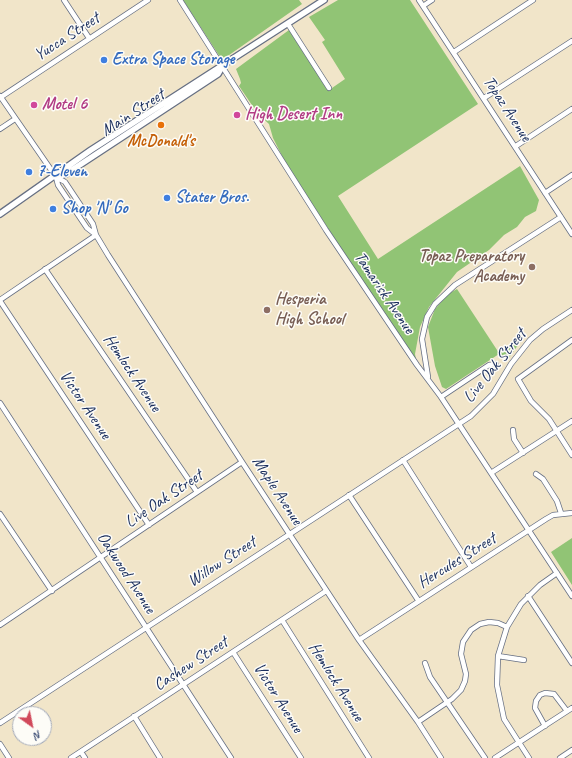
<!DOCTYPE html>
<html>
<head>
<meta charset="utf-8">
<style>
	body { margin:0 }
	#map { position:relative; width:572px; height:758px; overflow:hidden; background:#f1e5c9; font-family:Caveat,sans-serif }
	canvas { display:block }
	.north { position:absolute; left:12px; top:706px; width:40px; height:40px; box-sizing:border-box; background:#fdfcf7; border:1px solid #a3aaba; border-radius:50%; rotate:147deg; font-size:11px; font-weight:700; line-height:16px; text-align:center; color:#1b2f5e }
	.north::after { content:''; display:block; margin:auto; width:14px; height:18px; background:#d1495b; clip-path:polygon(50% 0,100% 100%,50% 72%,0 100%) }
</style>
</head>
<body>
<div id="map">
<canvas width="572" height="758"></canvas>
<div class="north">N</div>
</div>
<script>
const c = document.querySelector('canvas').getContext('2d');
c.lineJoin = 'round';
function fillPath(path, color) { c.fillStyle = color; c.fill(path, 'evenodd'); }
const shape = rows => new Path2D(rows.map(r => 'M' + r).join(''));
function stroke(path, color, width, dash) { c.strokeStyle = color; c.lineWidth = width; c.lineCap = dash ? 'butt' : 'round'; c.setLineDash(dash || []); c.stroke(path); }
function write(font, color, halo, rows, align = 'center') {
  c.font = font + ' Caveat,sans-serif'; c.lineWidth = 3; c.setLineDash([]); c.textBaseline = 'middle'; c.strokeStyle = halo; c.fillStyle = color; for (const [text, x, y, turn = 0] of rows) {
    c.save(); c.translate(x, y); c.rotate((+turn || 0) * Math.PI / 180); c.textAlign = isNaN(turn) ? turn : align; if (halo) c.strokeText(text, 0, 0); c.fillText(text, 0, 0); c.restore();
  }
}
fillPath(shape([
	[183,0,299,0,302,4,222,60],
	[338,0,410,0,478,104,338,196,378,259,520,166,539,200,536,211,525,217,517,227,504,235,489,250,457,272,429,307,420,327,415,354,417,364,287,166,273,138,269,124,258,114,239,86,241,83,240,79,236,69,289,30,304,53,308,51,332,88,345,79,322,42,325,40,309,17],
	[457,289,499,353,523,338,506,362,499,354,446,389,442,387,435,366,428,327,435,309,448,294],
	[572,538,572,585,551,552]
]), '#91c475');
const minor = shape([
	[64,0,89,38],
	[180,0,326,230,417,365,441,397,572,596],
	[419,0,572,234],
	[423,6,432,0],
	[288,24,329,88],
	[454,52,533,0],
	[0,96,56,177,58,185,87,228,96,235],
	[1,97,148,0],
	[484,98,572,41],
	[0,129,15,119],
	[516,146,572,109],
	[56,177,65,182,93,224,96,235,108,255,242,462,359,640,418,722,441,758],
	[545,193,572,175],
	[45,269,197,492],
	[0,300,96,235],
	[0,301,149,525],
	[572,340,518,379,531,401,549,419,572,455],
	[428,377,422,339,427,317,435,304,455,285,561,217],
	[441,397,489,365,496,364],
	[0,403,231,758],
	[513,430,514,439,523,453],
	[403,460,471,567],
	[491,473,572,421],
	[536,474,543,479,557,501,561,513],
	[349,495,418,600],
	[0,514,52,591],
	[528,596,572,663],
	[282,620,369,758],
	[0,625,242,462],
	[359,640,546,519,553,515,572,513],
	[233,652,301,758],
	[498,656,524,660],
	[425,663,430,677,485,758],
	[134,716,160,758],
	[418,722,452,699,461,690,465,681,466,674,461,654,463,642,471,630,480,624,489,622,498,623,507,627],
	[0,723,471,416,493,394,511,364,530,340,543,329,572,310],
	[545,726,535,708,536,701,540,695,545,693,554,694,567,711],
	[0,744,9,758],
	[81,752,85,758],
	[71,758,326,591],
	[495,758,572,708],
	[529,758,504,719,497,685,498,656,507,627,521,604,540,585,557,573],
	[560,758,572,750]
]);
const major = shape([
	[56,177,66,174,183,97,218,74,222,67],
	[0,214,91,150,324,0]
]);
stroke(minor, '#666f83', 6);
stroke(major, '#666f83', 8);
stroke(minor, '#fff', 4.5);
stroke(major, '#fff', 5.5);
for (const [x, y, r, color] of [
	[104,60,4,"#3f7fe0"],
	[34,105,4,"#d1479c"],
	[237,115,4,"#d1479c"],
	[161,125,4,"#e8710a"],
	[29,172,4,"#3f7fe0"],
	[167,198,4,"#3f7fe0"],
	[53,209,4,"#3f7fe0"],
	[532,267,4,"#8d6e63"],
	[267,310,4,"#8d6e63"]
]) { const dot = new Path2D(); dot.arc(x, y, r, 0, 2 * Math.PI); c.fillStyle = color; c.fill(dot); stroke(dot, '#fdfcf7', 1.5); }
write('17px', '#1b2f5e', '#fdfcf7', [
	["Yucca Street",67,37,-33],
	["Topaz Avenue",507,109,57],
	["Main Street",133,113,-33],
	["Tamarisk Avenue",384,293,56],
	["Live Oak Street",495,366,-51],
	["Hemlock Avenue",132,373,56],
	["Victor Avenue",85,405,56],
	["Maple Avenue",277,491,57],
	["Live Oak Street",164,499,-34],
	["Hercules Street",457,561,-32],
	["Willow Street",222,562,-33],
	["Oakwood Avenue",126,573,57],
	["Cashew Street",191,664,-33],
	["Hemlock Avenue",336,682,58],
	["Victor Avenue",278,698,58]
]);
write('bold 17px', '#366cbe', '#fdfcf7', [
	["Extra Space Storage",112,60],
	["7-Eleven",37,172],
	["Stater Bros.",175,198],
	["Shop 'N' Go",61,209]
], 'left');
write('bold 17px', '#b23c85', '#fdfcf7', [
	["Motel 6",42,105],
	["High Desert Inn",245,115]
], 'left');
write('bold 17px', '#c56008', '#fdfcf7', [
	["McDonald's",161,142]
]);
write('bold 17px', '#785e54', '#fdfcf7', [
	["Topaz Preparatory",524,257],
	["Academy",524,277],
	["Hesperia",275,300,"left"],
	["High School",275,320,"left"]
], 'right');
</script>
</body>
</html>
